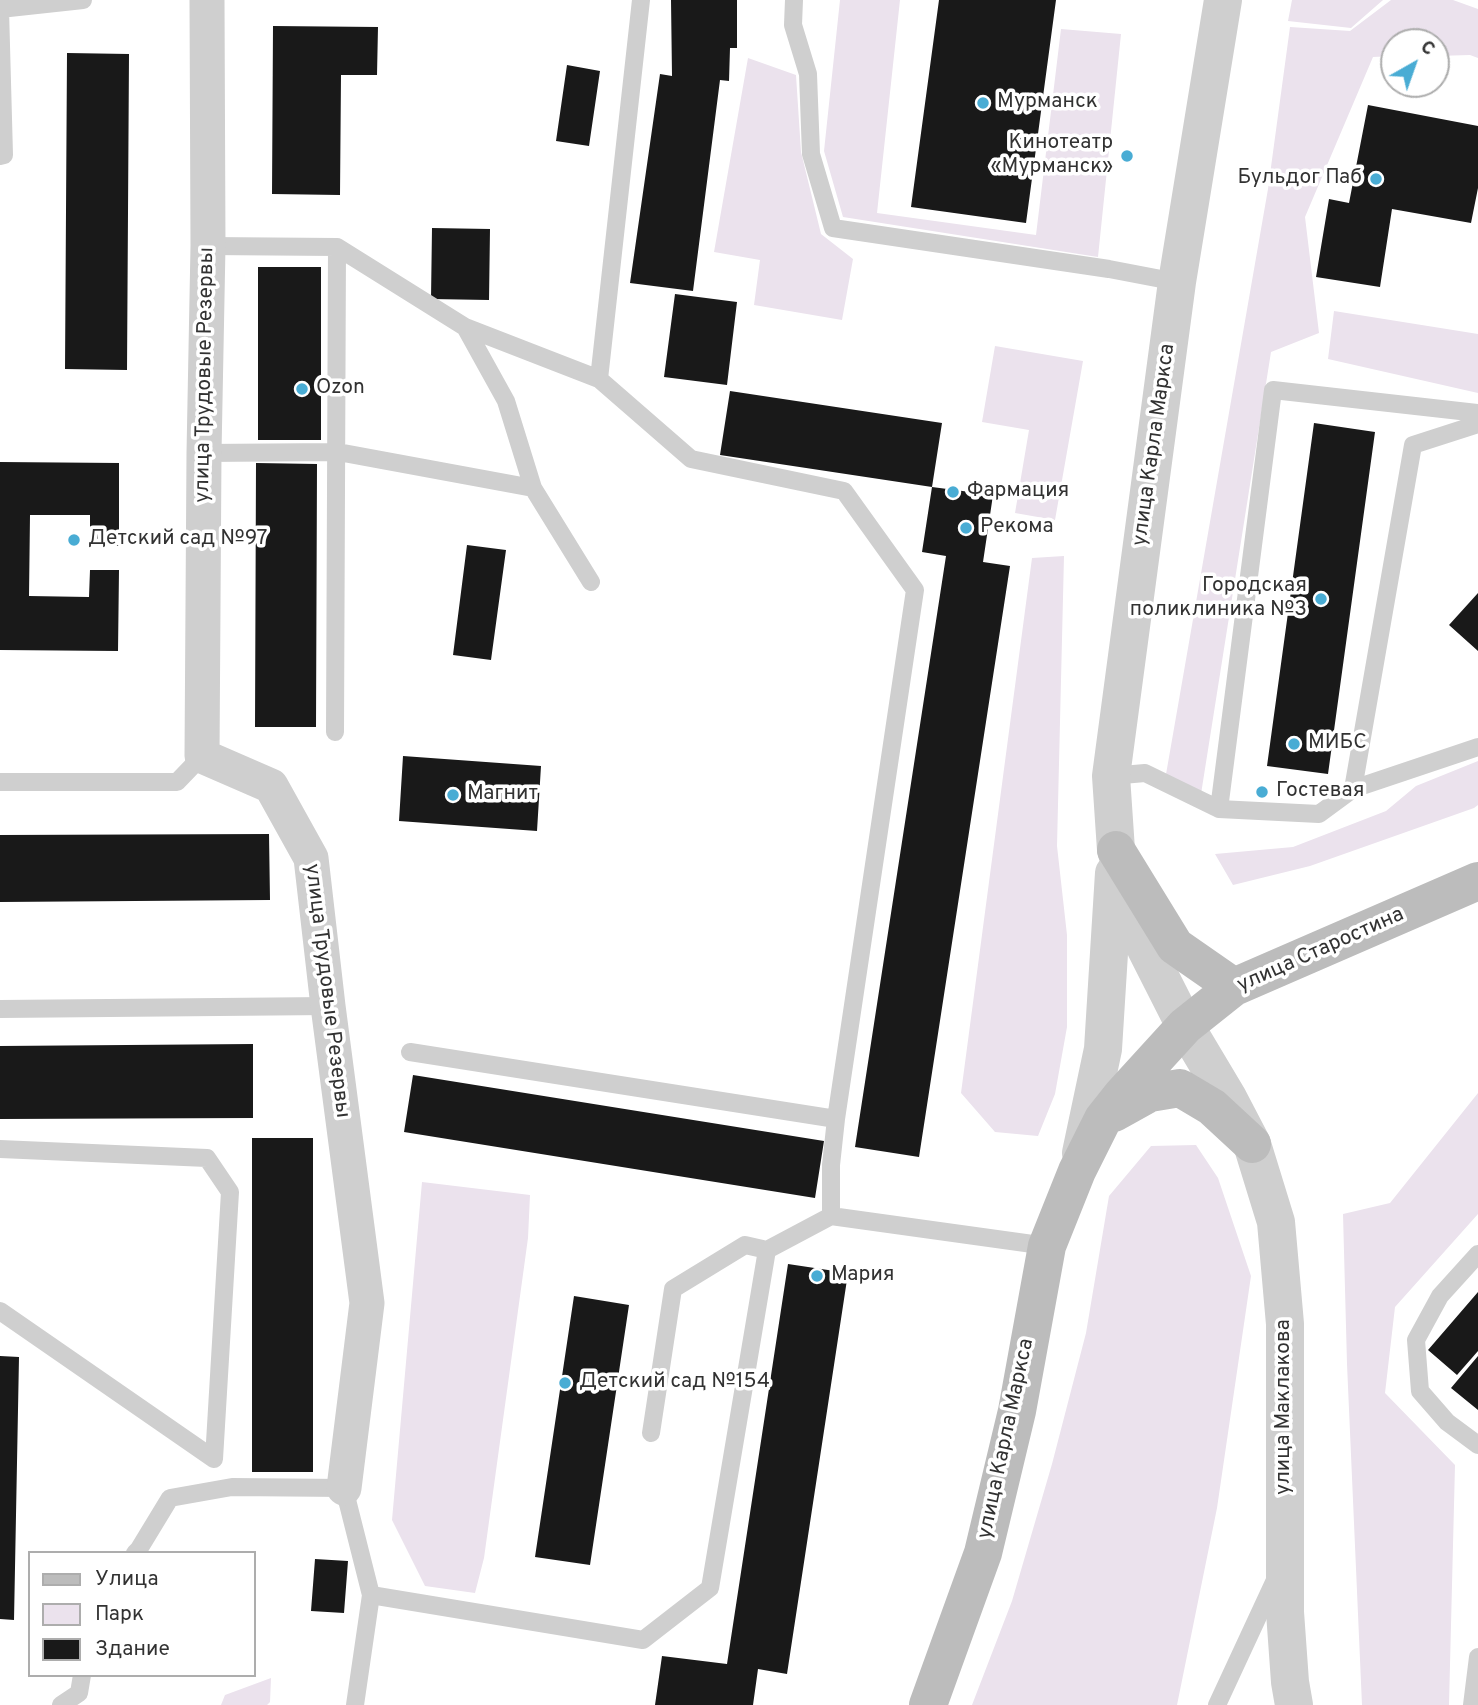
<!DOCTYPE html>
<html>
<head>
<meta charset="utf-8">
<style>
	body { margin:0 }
	#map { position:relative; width:1478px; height:1705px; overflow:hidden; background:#fff; font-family:Overpass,sans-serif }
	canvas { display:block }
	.legend { position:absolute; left:28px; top:1551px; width:228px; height:126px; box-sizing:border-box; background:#fff; border:2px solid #adadad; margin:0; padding:9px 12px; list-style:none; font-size:21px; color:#323232 }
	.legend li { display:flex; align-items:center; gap:14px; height:35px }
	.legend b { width:35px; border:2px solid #adadad }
	.north { position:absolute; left:1380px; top:28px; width:70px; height:70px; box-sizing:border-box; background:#fff; border:2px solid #adadad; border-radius:50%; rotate:40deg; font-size:19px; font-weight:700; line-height:28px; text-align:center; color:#323232 }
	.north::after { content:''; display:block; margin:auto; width:24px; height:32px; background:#49acd4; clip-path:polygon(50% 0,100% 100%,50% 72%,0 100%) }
</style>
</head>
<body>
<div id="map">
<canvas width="1478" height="1705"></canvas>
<ul class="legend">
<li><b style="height:9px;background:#bcbcbc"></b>Улица</li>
<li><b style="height:19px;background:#ebe2ed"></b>Парк</li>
<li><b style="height:19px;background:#191919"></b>Здание</li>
</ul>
<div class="north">С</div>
</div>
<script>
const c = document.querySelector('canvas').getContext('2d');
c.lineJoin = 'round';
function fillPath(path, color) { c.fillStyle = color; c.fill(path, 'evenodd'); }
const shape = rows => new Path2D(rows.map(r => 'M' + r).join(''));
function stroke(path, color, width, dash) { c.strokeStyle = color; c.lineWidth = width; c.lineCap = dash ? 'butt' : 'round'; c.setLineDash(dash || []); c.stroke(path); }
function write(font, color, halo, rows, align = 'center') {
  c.font = font + ' Overpass,sans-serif'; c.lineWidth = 7; c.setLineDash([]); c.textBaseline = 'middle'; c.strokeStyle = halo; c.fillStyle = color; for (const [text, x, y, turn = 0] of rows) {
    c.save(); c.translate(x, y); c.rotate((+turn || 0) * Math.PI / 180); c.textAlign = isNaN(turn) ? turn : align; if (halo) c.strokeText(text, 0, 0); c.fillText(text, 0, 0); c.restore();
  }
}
fillPath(shape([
	[840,0,900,0,877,213,1036,235,1061,29,1121,34,1098,257,843,217,824,151],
	[1292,0,1383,0,1351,28,1288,21],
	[1391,0,1453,0,1478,9,1478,58,1470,55,1436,56,1436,42,1394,42,1394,56,1373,57,1305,217,1319,333,1271,352,1201,794,1165,780,1268,189,1290,27,1350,31],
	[748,58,796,75,801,152,821,234,853,259,842,320,754,305,760,260,714,252],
	[1334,311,1478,334,1478,393,1328,359],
	[995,346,1083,361,1055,520,1015,513,1029,430,982,422],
	[1064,556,1057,846,1067,935,1067,1027,1055,1094,1038,1136,995,1132,961,1093,1032,558],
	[1478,761,1478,805,1474,808,1310,866,1233,885,1215,854,1293,847,1386,811,1416,786],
	[1478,1093,1478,1214,1395,1307,1385,1393,1455,1465,1449,1705,1362,1705,1347,1364,1343,1214,1390,1203],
	[1196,1145,1218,1178,1251,1276,1217,1508,1177,1705,972,1705,1012,1601,1052,1464,1086,1333,1109,1196,1151,1146],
	[422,1182,530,1195,528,1238,484,1558,475,1593,425,1586,392,1520],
	[271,1678,270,1702,267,1705,221,1705,225,1695]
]), '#ebe2ed');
fillPath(shape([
	[671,0,737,0,737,48,730,48,729,81,720,80,693,291,630,283,660,74,672,76],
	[939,0,1056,0,1026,223,911,207],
	[273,26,378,27,377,75,341,75,340,195,272,194],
	[67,53,129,54,127,370,65,369],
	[567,65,600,71,589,146,556,141],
	[1368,105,1478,126,1478,188,1471,223,1392,209,1380,287,1316,277,1329,199,1349,203],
	[432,228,490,229,489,300,431,299],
	[258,267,321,267,321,440,258,440],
	[675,294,737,302,727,385,664,377],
	[730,391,942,423,932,487,720,455],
	[1314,423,1375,432,1328,774,1267,766],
	[0,462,119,463,119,546,90,545,90,515,30,515,29,596,89,597,90,570,119,570,118,651,0,650],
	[256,463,317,464,316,727,255,727],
	[932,487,993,495,983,562,1010,566,919,1157,855,1147,946,556,922,552],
	[467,545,506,550,491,660,453,655],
	[1478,593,1478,651,1449,625],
	[403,756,541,766,537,831,399,821],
	[269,834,270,900,0,902,0,835],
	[253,1044,253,1118,0,1119,0,1046],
	[413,1075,824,1141,815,1198,404,1132],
	[252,1138,313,1138,313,1472,252,1472],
	[788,1264,848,1273,787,1674,758,1669,753,1705,655,1705,662,1656,727,1664],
	[1478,1292,1478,1351,1457,1375,1428,1350],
	[574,1296,629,1305,590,1565,535,1557],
	[0,1356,19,1357,14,1620,0,1619],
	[1478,1356,1478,1410,1451,1388],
	[315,1559,348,1561,344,1613,311,1611]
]), '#191919');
stroke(shape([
	[794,0,793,25,808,74,811,154,833,228,1109,269,1177,282],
	[0,9,83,0],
	[0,156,4,155,0,9],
	[208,246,337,247,465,327,599,379,691,459,844,491,915,590,836,1119,831,1165,831,1216,1047,1246],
	[599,379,641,0],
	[204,453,338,452,533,488,506,401,465,327],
	[533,488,591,582],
	[335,732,337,247],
	[1111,776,1145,773,1219,809,1319,814,1353,789,1478,747],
	[0,782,177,782,202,756],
	[1353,789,1413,445,1478,424],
	[1219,809,1273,390,1478,413],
	[0,1009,328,1006],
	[410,1052,836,1119],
	[0,1149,207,1158,230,1192,214,1459,0,1311],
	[1478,1254,1440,1296,1416,1340,1420,1391,1447,1422,1478,1445],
	[651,1433,673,1289,745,1245,767,1250],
	[135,1553,139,1549,170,1498,232,1487,344,1488,371,1595,355,1705],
	[371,1595,643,1640,710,1588,767,1250,831,1216],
	[61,1705,79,1693,82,1675],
	[1217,1705,1275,1580],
	[1472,1705,1478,1657]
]), '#cfcfcf', 18);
stroke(shape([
	[207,0,208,246,204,453,202,756,271,786,311,858,328,1006,367,1303,344,1488]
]), '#cfcfcf', 35);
stroke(shape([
	[1223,0,1177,282,1111,776,1116,850,1146,949,1185,1026,1228,1098,1252,1144,1276,1222,1285,1324,1285,1612,1290,1682,1294,1705],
	[1081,1153,1103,1049,1114,873]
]), '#cfcfcf', 38);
stroke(shape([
	[1116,850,1175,946,1234,987],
	[1114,1113,1150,1093,1180,1088,1212,1107,1252,1144],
	[928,1705,983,1553,1017,1411,1047,1246,1077,1171,1103,1119,1122,1095,1185,1026,1234,987,1478,881]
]), '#bcbcbc', 38);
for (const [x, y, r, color] of [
	[983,103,7,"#49acd4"],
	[1127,156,7,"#49acd4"],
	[1376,179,7,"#49acd4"],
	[302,389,7,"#49acd4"],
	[953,492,7,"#49acd4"],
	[966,528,7,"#49acd4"],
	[74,540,7,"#49acd4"],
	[1321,599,7,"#49acd4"],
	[1294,744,7,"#49acd4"],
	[1262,792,7,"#49acd4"],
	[453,795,7,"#49acd4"],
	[817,1276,7,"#49acd4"],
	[565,1383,7,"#49acd4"]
]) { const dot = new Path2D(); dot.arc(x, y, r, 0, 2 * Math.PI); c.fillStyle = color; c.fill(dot); stroke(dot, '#fff', 2.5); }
write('21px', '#323232', '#fff', [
	["Мурманск",997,103],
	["Кинотеатр",1113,144,"right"],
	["«Мурманск»",1113,168,"right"],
	["Бульдог Паб",1362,179,"right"],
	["Ozon",316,389],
	["Фармация",967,492],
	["Рекома",980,528],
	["Детский сад №97",88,540],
	["Городская",1307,587,"right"],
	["поликлиника №3",1307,611,"right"],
	["МИБС",1308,744],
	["Гостевая",1276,792],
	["Магнит",467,795],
	["Мария",831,1276],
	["Детский сад №154",579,1383]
], 'left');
write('21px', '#323232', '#fff', [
	["улица Трудовые Резервы",206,375,-89],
	["улица Карла Маркса",1155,445,-82],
	["улица Старостина",1321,951,-24],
	["улица Трудовые Резервы",326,991,83],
	["улица Маклакова",1285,1407,-90],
	["улица Карла Маркса",1007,1439,-78]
]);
</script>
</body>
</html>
